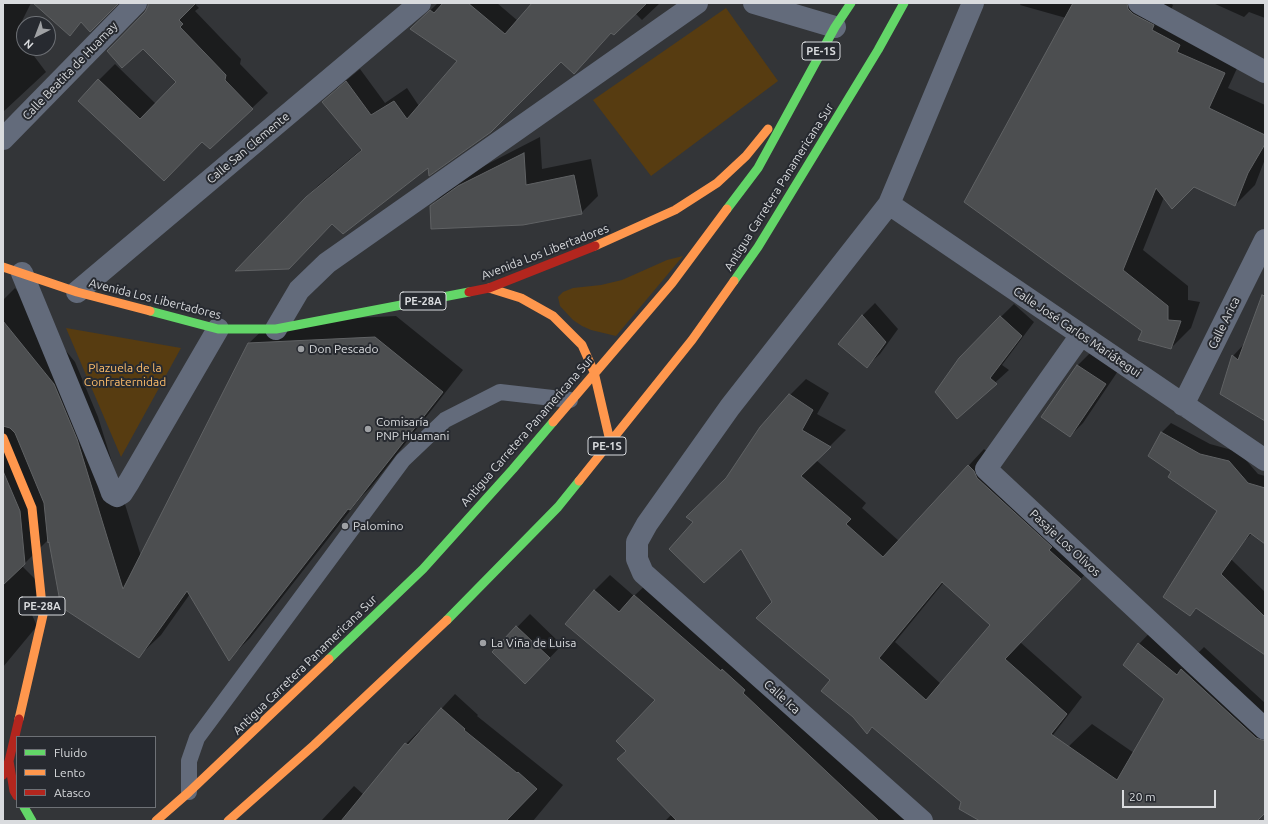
<!DOCTYPE html>
<html>
<head>
<meta charset="utf-8">
<style>
	body { margin:0 }
	#map { position:relative; width:1268px; height:824px; overflow:hidden; background:#333538; font-family:Ubuntu,sans-serif }
	canvas { display:block }
	.frame { position:absolute; inset:0; border:4px solid #d9dbde; pointer-events:none }
	.legend { position:absolute; left:16px; top:736px; width:140px; height:72px; box-sizing:border-box; background:#272a30; border:1px solid #6e7176; margin:0; padding:5px 7px; list-style:none; font-size:12px; color:#d9dbde }
	.legend li { display:flex; align-items:center; gap:8px; height:20px }
	.legend b { width:20px; border:1px solid #6e7176 }
	.north { position:absolute; left:16px; top:16px; width:40px; height:40px; box-sizing:border-box; background:#272a30; border:1px solid #6e7176; border-radius:50%; rotate:222deg; font-size:11px; font-weight:700; line-height:16px; text-align:center; color:#d9dbde }
	.north::after { content:''; display:block; margin:auto; width:14px; height:18px; background:#9fa1a4; clip-path:polygon(50% 0,100% 100%,50% 72%,0 100%) }
	.scale { position:absolute; left:1122px; top:790px; width:94px; height:18px; box-sizing:border-box; border:2px solid #d9dbde; border-top:0; padding-left:5px; font-size:12px; line-height:14px; white-space:nowrap; color:#d9dbde; -webkit-text-stroke:3px #272a30; paint-order:stroke }
</style>
</head>
<body>
<div id="map">
<canvas width="1268" height="824"></canvas>
<div class="frame"></div>
<ul class="legend">
<li><b style="height:5px;background:#63d668"></b>Fluido</li>
<li><b style="height:5px;background:#ff974d"></b>Lento</li>
<li><b style="height:5px;background:#b3261e"></b>Atasco</li>
</ul>
<div class="north">N</div>
<div class="scale">20 m</div>
</div>
<script>
const c = document.querySelector('canvas').getContext('2d');
c.lineJoin = 'round';
function fillPath(path, color) { c.fillStyle = color; c.fill(path, 'evenodd'); }
const shape = rows => new Path2D(rows.map(r => 'M' + r).join(''));
function stroke(path, color, width, dash) { c.strokeStyle = color; c.lineWidth = width; c.lineCap = dash ? 'butt' : 'round'; c.setLineDash(dash || []); c.stroke(path); }
function write(font, color, halo, rows, align = 'center') {
  c.font = font + ' Ubuntu,sans-serif'; c.lineWidth = 4; c.setLineDash([]); c.textBaseline = 'middle'; c.strokeStyle = halo; c.fillStyle = color; for (const [text, x, y, turn = 0] of rows) {
    c.save(); c.translate(x, y); c.rotate((+turn || 0) * Math.PI / 180); c.textAlign = isNaN(turn) ? turn : align; if (halo) c.strokeText(text, 0, 0); c.fillText(text, 0, 0); c.restore();
  }
}
fillPath(shape([
	[726,8,778,81,651,176,593,100],
	[683,256,616,336,591,330,582,326,573,320,560,306,558,297,563,292,573,288,601,285,622,280,667,260],
	[66,328,181,348,121,457]
]), '#573c11');
fillPath(shape([
	[3,3,31,3,16,33,24,43,24,48,28,48,46,72,3,112],
	[149,3,196,3,195,4,199,8,195,11,241,59,240,64,268,93,252,108,202,141,179,164,99,80,115,64,156,104,177,82,146,12,149,7],
	[438,3,497,3,518,21,533,3,660,3,642,20,635,13,612,32,574,73,561,61,429,166,306,197,320,184,362,149,323,102,336,89,360,69,385,103,407,88,419,106,458,60,413,27],
	[1021,3,1170,3,1173,5,1171,10,1244,53,1228,88,1265,105,1265,159,1255,185,1235,205,1193,186,1164,197,1143,250,1188,286,1188,300,1200,302,1191,328,1171,348,1143,330,965,202,1066,18,1020,5],
	[1213,3,1265,3,1265,18,1249,12,1244,17],
	[540,137,542,169,591,159,598,196,581,213,431,206,448,189,476,170],
	[15,288,75,362,98,417,141,556,249,343,271,322,396,316,463,370,371,487,361,497,250,638,229,659,190,594,161,635,139,656,49,539,22,566,44,588,28,606,37,626,3,667,3,300],
	[1265,291,1265,420,1233,356,1246,342],
	[875,303,898,329,880,354,867,366,862,316],
	[1014,304,1034,322,1002,365,1009,370,957,417,959,358],
	[1091,352,1118,371,1083,423,1070,436,1042,417,1078,365],
	[806,379,829,393,817,414,846,430,816,460,866,503,862,508,899,541,984,449,990,454,994,462,1097,562,1020,642,1082,697,999,806,984,821,981,821,962,802,873,727,867,733,831,680,773,603,741,547,694,522,790,395],
	[944,582,991,625,941,684,895,642],
	[1171,423,1210,444,1239,452,1258,474,1265,476,1265,542,1252,533,1242,544,1218,511,1172,472,1161,433],
	[1207,536,1265,592,1265,650,1197,608,1190,615],
	[610,575,634,596,651,580,912,821,665,821,672,814,627,750,657,700,594,591],
	[530,614,562,645,538,670,493,652],
	[1161,621,1199,652,1204,647,1265,703,1265,813,1257,821,1035,821,1069,746,1092,724,1134,753,1165,698,1124,665,1139,644],
	[455,694,478,715,477,716,563,785,533,821,321,821,354,786,364,795,406,744,420,730,421,731]
]), '#0007');
const building = shape([
	[33,3,119,3,90,32,81,22,70,36,33,3],
	[148,3,196,3,179,20,183,24,180,27,226,75,225,80,253,109,210,149,202,142,164,181,78,101,98,79,140,119,176,82,143,49,122,68,107,51,145,12,148,6,148,3],
	[443,3,468,3,505,34,532,3,647,3,614,35,611,33,574,74,561,62,491,132,429,176,428,168,343,234,332,224,289,269,235,271,306,197,362,150,322,102,346,81,371,115,394,101,407,119,457,61,410,29,430,10,434,13,443,3],
	[1073,3,1127,3,1128,9,1133,14,1154,25,1152,30,1180,45,1177,52,1225,73,1209,108,1265,135,1265,144,1248,173,1235,206,1194,187,1172,209,1156,188,1123,270,1168,306,1168,320,1181,321,1171,349,1138,340,1142,331,964,202,1073,3],
	[524,153,526,185,574,175,582,214,523,225,431,229,430,206,458,186,524,153],
	[1262,295,1265,296,1265,421,1220,394,1232,355,1238,360,1262,295],
	[862,315,886,342,867,368,838,344,862,315],
	[1000,316,1022,336,990,378,997,384,957,419,935,392,959,358,1000,316],
	[3,321,54,384,77,439,123,589,248,343,375,337,443,392,350,510,348,509,229,661,187,591,139,658,61,607,49,542,48,543,44,503,15,433,10,428,3,426,3,321],
	[1077,365,1106,384,1070,437,1041,417,1077,365],
	[789,394,813,410,802,430,831,447,801,476,851,519,846,524,883,557,968,465,974,471,977,478,1052,547,1049,550,1081,579,1005,659,1067,714,1051,734,1117,780,1164,699,1123,665,1138,643,1177,675,1181,669,1256,738,1265,741,1265,813,1257,821,980,821,959,809,961,802,872,727,867,734,853,717,821,691,830,680,756,618,772,602,741,549,704,583,669,549,693,522,686,517,726,478,760,427,789,394],
	[942,582,990,625,926,700,879,658,942,582],
	[1161,432,1200,454,1229,461,1248,483,1265,488,1265,544,1250,533,1221,574,1265,617,1265,655,1196,608,1190,616,1163,597,1217,511,1168,477,1171,472,1148,456,1161,432],
	[3,471,20,511,25,564,3,585,3,471],
	[594,590,619,612,634,595,721,671,722,669,745,690,743,693,879,821,677,821,617,759,626,751,616,741,655,700,565,624,594,590],
	[516,626,550,658,525,684,492,652,516,626],
	[441,708,465,729,464,730,517,773,518,772,537,789,506,821,341,821,405,743,408,745,441,708]
]);
fillPath(building, '#4c4e50');
stroke(building, '#606264', 1);
stroke(shape([
	[189,792,189,761,197,738,403,460,445,420,500,392,570,400]
]), '#636b7b', 16);
stroke(shape([
	[754,3,835,27],
	[1139,3,1265,72],
	[3,139,136,3],
	[889,204,1265,460],
	[22,273,108,482,112,493,117,496,122,493,129,482,218,329],
	[77,292,420,3],
	[276,329,299,290,327,263,697,3],
	[1081,335,986,469,1265,729],
	[1183,405,1265,240],
	[922,821,643,573,637,559,637,542,647,524,730,407,889,204,973,3]
]), '#636b7b', 22);
stroke(shape([
	[727,209,758,168,835,27,851,3],
	[734,281,758,247,878,50,904,3],
	[150,311,218,329,276,329,469,292],
	[447,620,558,507,579,481],
	[329,659,423,569,513,469,553,422],
	[24,807,32,821]
]), '#63d668', 9);
stroke(shape([
	[595,246,675,210,717,183,746,156,768,129],
	[3,267,77,292,150,311],
	[489,288,521,298,553,316,582,345,594,372,610,441],
	[553,422,672,283,727,209],
	[3,438,32,508,43,615,19,719],
	[579,481,692,340,734,281],
	[156,821,189,792,329,659],
	[228,821,314,745,447,620]
]), '#ff974d', 9);
stroke(shape([
	[469,292,489,288,595,246],
	[9,761,14,791,17,796],
	[3,775,9,761,19,719]
]), '#b3261e', 9);
for (const [x, y, r, color] of [
	[301,349,4,"#9fa1a4"],
	[368,429,4,"#9fa1a4"],
	[345,526,4,"#9fa1a4"],
	[483,643,4,"#9fa1a4"]
]) { const dot = new Path2D(); dot.arc(x, y, r, 0, 2 * Math.PI); c.fillStyle = color; c.fill(dot); stroke(dot, '#272a30', 1.5); }
for (const [x, y, w] of [
	[821,51,38],
	[423,301,46],
	[607,446,38],
	[42,606,46]
]) { const box = new Path2D(); box.roundRect(x - w / 2, y - 9, w, 18, 3); c.fillStyle = '#272a30'; c.fill(box); stroke(box, '#d9dbde', 1); }
write('bold 11px', '#d9dbde', null, [
	["PE-1S",821,51],
	["PE-28A",423,301],
	["PE-1S",607,446],
	["PE-28A",42,606]
]);
write('12px', '#d9dbde', '#272a30', [
	["Calle Beatita de Huamay",70,71,-46],
	["Calle San Clemente",248,148,-40],
	["Antigua Carretera Panamericana Sur",779,187,-58],
	["Avenida Los Libertadores",545,252,-21],
	["Avenida Los Libertadores",155,299,14],
	["Calle Arica",1224,323,-64],
	["Calle José Carlos Mariátegui",1077,332,34],
	["Antigua Carretera Panamericana Sur",527,431,-49],
	["Pasaje Los Olivos",1065,543,43],
	["Antigua Carretera Panamericana Sur",305,665,-44],
	["Calle Ica",782,697,42]
]);
write('12px', '#d9dbde', '#272a30', [
	["Don Pescado",309,349],
	["Comisaría",376,422],
	["PNP Huamani",376,436],
	["Palomino",353,526],
	["La Viña de Luisa",491,643]
], 'left');
write('12px', '#febe6b', '#272a30', [
	["Plazuela de la",125,368],
	["Confraternidad",125,382]
]);
</script>
</body>
</html>
